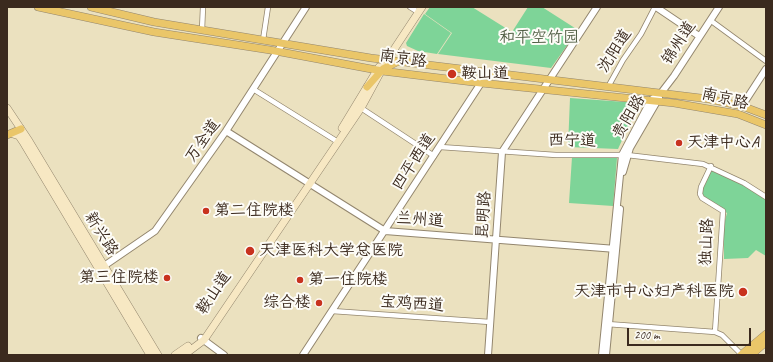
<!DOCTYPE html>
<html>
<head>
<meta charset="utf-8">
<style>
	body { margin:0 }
	#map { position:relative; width:773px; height:362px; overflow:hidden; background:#ebe1bf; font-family:Caveat,sans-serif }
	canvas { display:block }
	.frame { position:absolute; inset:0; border:8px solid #3b2a1e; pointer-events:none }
	.scale { position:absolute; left:627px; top:328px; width:124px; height:18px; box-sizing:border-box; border:2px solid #3b2a1e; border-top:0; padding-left:5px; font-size:12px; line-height:14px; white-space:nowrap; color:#3b2a1e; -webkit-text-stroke:3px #fdfcf7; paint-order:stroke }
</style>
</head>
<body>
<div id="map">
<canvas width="773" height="362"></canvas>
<div class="frame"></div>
<div class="scale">200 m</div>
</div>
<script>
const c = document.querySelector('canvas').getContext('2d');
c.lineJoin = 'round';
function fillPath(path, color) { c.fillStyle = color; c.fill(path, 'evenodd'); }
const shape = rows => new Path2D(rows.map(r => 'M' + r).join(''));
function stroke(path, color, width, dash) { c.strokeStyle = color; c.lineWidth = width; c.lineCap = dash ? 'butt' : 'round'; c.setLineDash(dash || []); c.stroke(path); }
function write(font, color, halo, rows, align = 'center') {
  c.font = font + ' Caveat,"LXGW WenKai TC",sans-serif'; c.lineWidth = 4; c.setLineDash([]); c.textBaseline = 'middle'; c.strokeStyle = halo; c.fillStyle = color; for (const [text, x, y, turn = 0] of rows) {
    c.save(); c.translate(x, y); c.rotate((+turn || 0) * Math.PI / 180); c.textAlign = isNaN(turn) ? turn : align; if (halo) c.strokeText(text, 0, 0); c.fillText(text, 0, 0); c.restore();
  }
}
fillPath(shape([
	[430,7,472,7,512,32,528,7,542,7,578,30,551,68,438,54,452,33,425,14],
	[424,14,451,33,437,54,418,51,407,46,406,43],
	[570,98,639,103,618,149,568,147],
	[572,157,617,158,613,206,569,203],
	[712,168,743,184,766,199,766,256,756,250,748,258,724,259,724,224,727,213,702,197,701,187]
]), '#7ed498');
const minor = shape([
	[410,7,418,12],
	[710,20,766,61],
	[202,30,203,7],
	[263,40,268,7],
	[608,87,623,60,641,34,655,7],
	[253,89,338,142],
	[361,108,434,156],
	[440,147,556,155,627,155,703,164,744,183,766,197],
	[711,166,701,187,700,194,702,198,723,211,715,332],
	[332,311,490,322],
	[607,324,715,332,722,335,742,355]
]);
const tertiary = shape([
	[656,7,699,36],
	[742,106,766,69],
	[226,131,385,231,616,249],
	[623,172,630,148,659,98],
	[101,268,155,231,226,131,306,7],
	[201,338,224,355],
	[303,355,481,83],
	[488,355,502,152,597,7],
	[602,355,622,155,651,100,661,93,674,76,719,7],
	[606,355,620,209]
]);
const secondary = shape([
	[7,108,29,141,158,355],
	[342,128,379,67],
	[13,134,19,136,23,142,150,355],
	[175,355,188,346],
	[184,355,204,340,361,108,387,60,422,7]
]);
const primary = shape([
	[38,7,154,32,270,50,382,71,481,83,674,103,738,114,766,125],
	[91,7,154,22,371,58,709,99,742,106,766,115],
	[367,87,383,69,397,62],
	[7,135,21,129],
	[741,355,766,334],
	[751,355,766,342]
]);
stroke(minor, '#93866e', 6);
stroke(tertiary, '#93866e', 8);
stroke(secondary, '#93866e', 8);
stroke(primary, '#93866e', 8);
stroke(minor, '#fff', 4.5);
stroke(tertiary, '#fff', 6);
stroke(secondary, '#f7e8c3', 7);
stroke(primary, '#eac669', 7);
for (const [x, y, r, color] of [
	[452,74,5,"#c8321e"],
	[679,143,4,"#c8321e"],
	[206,211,4,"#c8321e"],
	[250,251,5,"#c8321e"],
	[167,278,4,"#c8321e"],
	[300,280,4,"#c8321e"],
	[743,292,5,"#c8321e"],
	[319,303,4,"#c8321e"]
]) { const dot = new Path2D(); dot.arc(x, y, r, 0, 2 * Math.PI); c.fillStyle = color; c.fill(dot); stroke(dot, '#fdfcf7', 1.5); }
write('16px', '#4f5d43', '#fdfcf7', [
	["和平空竹园",539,38]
]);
write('16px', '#3b2a1e', '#fdfcf7', [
	["锦州道",679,43,-57],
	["沈阳道",615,51,-58],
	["南京路",403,59,8],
	["南京路",725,99,13],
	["贵阳路",629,117,-59],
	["万全道",203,141,-55],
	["西宁道",572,141,1],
	["四平西道",414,162,-57],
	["昆明路",484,215,-86],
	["兰州道",420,220,4],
	["新兴路",101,234,58],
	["独山路",707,242,-88],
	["鞍山道",214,293,-56],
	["宝鸡西道",412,304,4]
]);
write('16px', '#3b2a1e', '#fdfcf7', [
	["鞍山道",461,74],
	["天津中心A",687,143],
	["第二住院楼",214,211],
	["天津医科大学总医院",259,251],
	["第三住院楼",159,278,"right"],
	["第一住院楼",308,280],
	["天津市中心妇产科医院",734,292,"right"],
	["综合楼",311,303,"right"]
], 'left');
</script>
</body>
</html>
